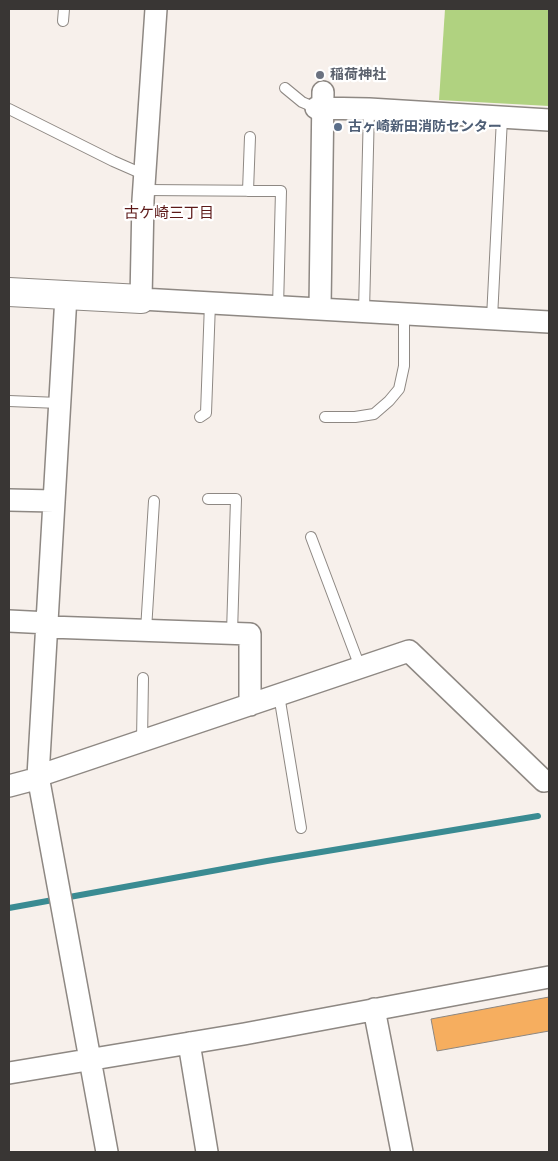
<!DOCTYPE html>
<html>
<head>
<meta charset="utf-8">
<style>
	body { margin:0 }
	#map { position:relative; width:558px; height:1161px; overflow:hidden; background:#f7f0eb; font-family:Quicksand,sans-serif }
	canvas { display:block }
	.frame { position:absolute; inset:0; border:10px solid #393634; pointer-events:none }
</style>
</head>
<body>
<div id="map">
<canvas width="558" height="1161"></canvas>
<div class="frame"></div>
</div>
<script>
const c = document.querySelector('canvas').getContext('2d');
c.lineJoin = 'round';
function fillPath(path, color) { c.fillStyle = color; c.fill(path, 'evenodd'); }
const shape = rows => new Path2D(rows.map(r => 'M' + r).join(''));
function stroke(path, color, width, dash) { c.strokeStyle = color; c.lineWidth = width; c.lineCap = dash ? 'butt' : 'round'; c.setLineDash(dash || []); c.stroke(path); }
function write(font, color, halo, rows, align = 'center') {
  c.font = font + ' Quicksand,"Noto Sans JP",sans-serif'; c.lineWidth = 4.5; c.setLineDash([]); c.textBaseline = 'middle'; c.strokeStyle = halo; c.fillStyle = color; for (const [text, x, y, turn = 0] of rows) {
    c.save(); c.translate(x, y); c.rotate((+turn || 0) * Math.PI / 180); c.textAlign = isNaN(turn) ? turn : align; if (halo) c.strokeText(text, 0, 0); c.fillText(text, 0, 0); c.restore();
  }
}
fillPath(shape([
	[445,9,549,9,549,106,439,100]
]), '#b0d280');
stroke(shape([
	[9,908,267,861,538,816]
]), '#3a8b92', 6);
const building = shape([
	[549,997,549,1031,437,1051,431,1019,549,997]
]);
fillPath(building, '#f6ae5f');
stroke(building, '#8c8680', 1);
const lane = shape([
	[63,21,64,9],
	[285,88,302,102,316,108],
	[9,109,113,161,145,175],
	[145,190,281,191,278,307],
	[248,191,250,137],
	[364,311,369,109],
	[492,318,502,118],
	[9,401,59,403],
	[200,417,206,413,210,303],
	[325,417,355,417,374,414,389,401,399,389,404,366,404,313],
	[208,499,236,499,232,633],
	[311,537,360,667],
	[146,630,154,501],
	[279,695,301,828],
	[142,741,143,678]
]);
const street = shape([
	[156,9,143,200,141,299,549,322],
	[316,108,369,109,549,120],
	[66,296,38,776,107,1152],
	[320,308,323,92],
	[9,500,54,501],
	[9,621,49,623],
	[49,627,250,634,250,705],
	[38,776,409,651,544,781],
	[9,786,39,778],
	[374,1009,402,1152],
	[189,1043,207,1152],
	[9,1073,244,1034,549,977]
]);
const secondary = shape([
	[9,292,141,299]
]);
stroke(lane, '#8e8883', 12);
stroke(street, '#8e8883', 24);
stroke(secondary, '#8e8883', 30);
stroke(lane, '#fff', 10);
stroke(street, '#fff', 21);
stroke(secondary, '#fff', 28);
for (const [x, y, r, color] of [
	[320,75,5,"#6b7280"],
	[338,127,5,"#5c6f8a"]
]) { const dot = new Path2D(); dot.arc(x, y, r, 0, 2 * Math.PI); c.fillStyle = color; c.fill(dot); stroke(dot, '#fff', 2); }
write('bold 14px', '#5b616d', '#fff', [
	["稲荷神社",330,75]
], 'left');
write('bold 14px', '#4e5e75', '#fff', [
	["古ヶ崎新田消防センター",348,127]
], 'left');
write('15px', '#5d1918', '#fff', [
	["古ケ崎三丁目",169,213]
]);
</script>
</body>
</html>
